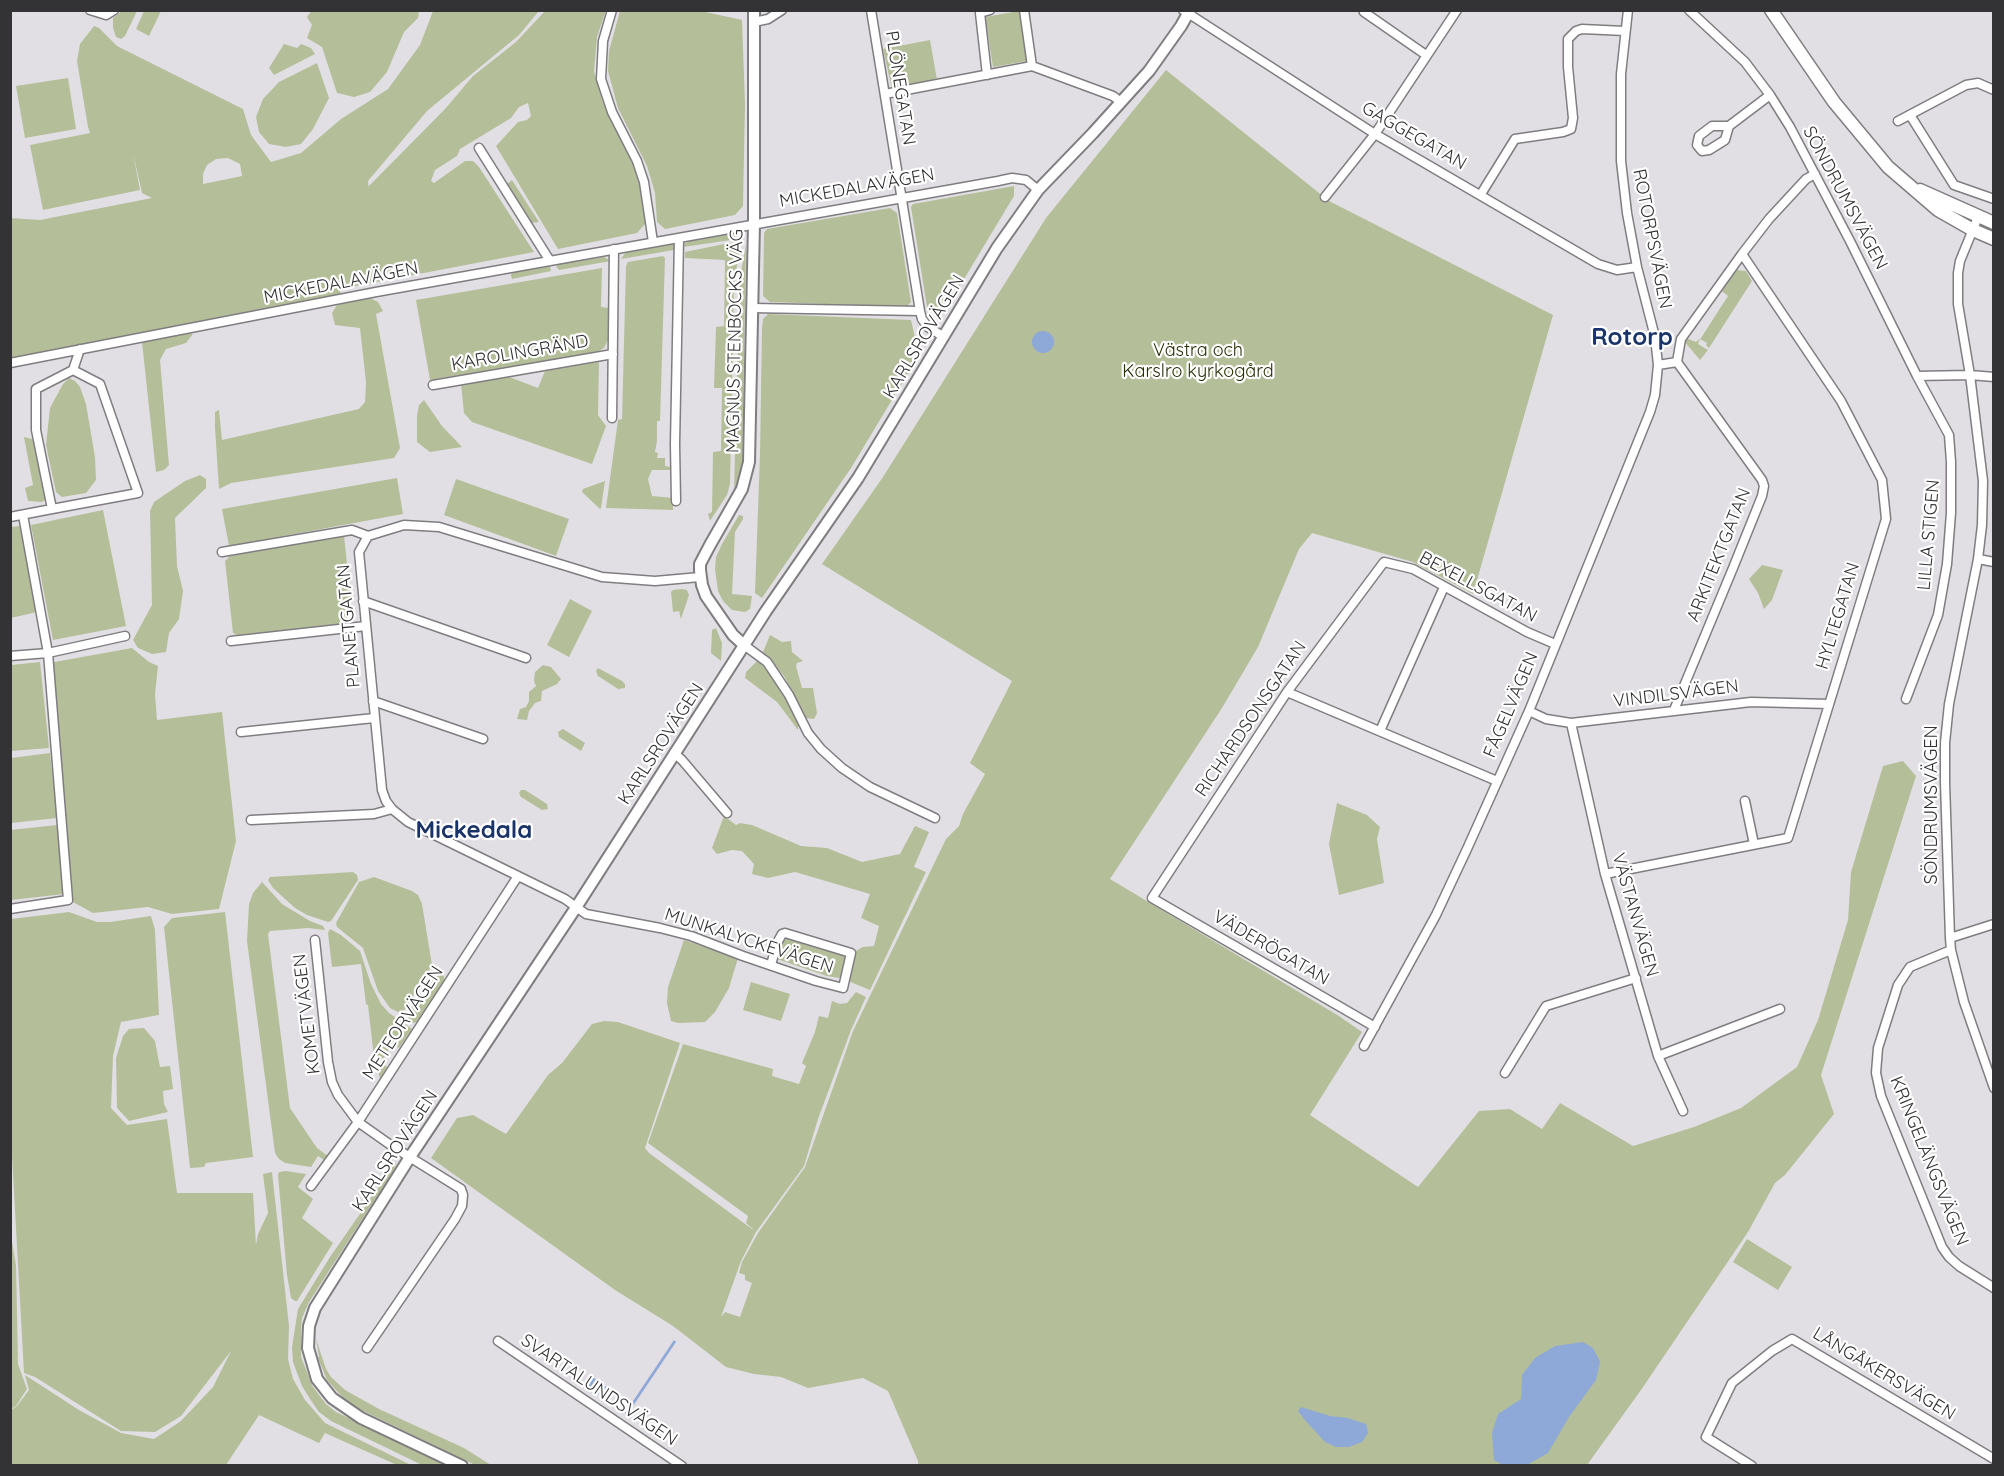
<!DOCTYPE html>
<html>
<head>
<meta charset="utf-8">
<style>
	body { margin:0 }
	#map { position:relative; width:2004px; height:1476px; overflow:hidden; background:#e2dfe4; font-family:Quicksand,sans-serif }
	canvas { display:block }
	.frame { position:absolute; inset:0; border:12px solid #333234; pointer-events:none }
</style>
</head>
<body>
<div id="map">
<canvas width="2004" height="1476"></canvas>
<div class="frame"></div>
</div>
<script>
const c = document.querySelector('canvas').getContext('2d');
c.lineJoin = 'round';
function fillPath(path, color) { c.fillStyle = color; c.fill(path, 'evenodd'); }
const shape = rows => new Path2D(rows.map(r => 'M' + r).join(''));
function stroke(path, color, width, dash) { c.strokeStyle = color; c.lineWidth = width; c.lineCap = dash ? 'butt' : 'round'; c.setLineDash(dash || []); c.stroke(path); }
function write(font, color, halo, rows, align = 'center') {
  c.font = font + ' Quicksand,sans-serif'; c.lineWidth = 4.5; c.setLineDash([]); c.textBaseline = 'middle'; c.strokeStyle = halo; c.fillStyle = color; for (const [text, x, y, turn = 0] of rows) {
    c.save(); c.translate(x, y); c.rotate((+turn || 0) * Math.PI / 180); c.textAlign = isNaN(turn) ? turn : align; if (halo) c.strokeText(text, 0, 0); c.fillText(text, 0, 0); c.restore();
  }
}
fillPath(shape([
	[123,10,137,11,125,36,121,39,116,37,113,28,113,18],
	[312,10,419,10,419,11,418,18,404,32,387,72,370,92,354,97,337,93,322,47,307,38,312,25,307,17],
	[606,10,597,37,594,71,603,103,632,161,642,194,645,224,637,233,558,249,496,146,518,122,527,120,531,116,528,103,519,107,511,118,460,149,457,156,435,170,431,181,434,183,465,161,473,161,479,167,534,252,340,289,341,295,11,359,10,218,40,220,152,198,142,193,133,153,140,190,43,210,30,145,90,133,88,127,77,61,80,44,94,26,99,28,117,46,243,109,251,135,271,162,301,153,341,119,388,89,420,45,433,11,539,11,519,35,427,111,368,181,369,189,369,186,445,109,473,76,516,42,545,11],
	[228,158,240,164,242,176,203,184,203,174,207,165,216,159],
	[144,11,161,11,149,36,136,29],
	[620,11,701,11,742,20,745,104,743,206,735,215,665,229,657,222,655,193,647,166,618,108,608,71,609,51],
	[1019,11,1027,61,993,67,985,17],
	[930,40,937,80,892,89,883,49],
	[284,44,297,48,301,44,311,48,315,54,274,75,269,68],
	[317,63,329,98,313,129,301,144,286,147,269,144,259,132,256,117,263,99,279,82],
	[1166,70,1329,201,1553,315,1473,594,1413,562,1312,533,1299,549,1258,647,1222,708,1110,879,1339,1016,1362,1032,1310,1115,1418,1187,1479,1111,1510,1109,1542,1129,1560,1103,1633,1146,1694,1127,1741,1108,1797,1067,1818,1020,1848,920,1851,872,1883,766,1903,761,1916,776,1821,1075,1834,1114,1785,1175,1775,1183,1748,1232,1641,1390,1587,1465,918,1465,918,1461,888,1391,863,1378,808,1388,781,1377,754,1374,726,1367,673,1326,615,1290,431,1158,457,1118,473,1115,506,1134,548,1075,562,1063,592,1024,604,1021,618,1022,680,1043,645,1148,649,1153,756,1232,741,1261,721,1317,725,1312,740,1317,752,1283,745,1280,745,1275,739,1273,742,1262,758,1233,805,1167,853,1031,946,839,959,826,963,814,985,774,970,763,1012,681,822,564,883,477,1046,218],
	[68,78,76,129,25,138,16,86],
	[512,180,539,222,532,223,507,184],
	[1014,186,1014,196,943,314,939,316,927,307,911,207,913,204],
	[890,208,897,213,911,302,906,307,770,302,763,296,764,233,767,229],
	[738,232,741,233,738,239,683,247,684,244,689,241],
	[734,242,738,243,740,247,734,284,730,484,727,495,710,521,708,514,712,512,713,452,721,451,722,388,714,388,716,327,724,326,725,260,685,258,685,252],
	[676,244,677,249,674,250,621,259,626,252],
	[746,245,742,466,741,476,734,490,740,277],
	[663,256,665,258,660,421,657,421,657,441,655,452,658,453,657,458,665,458,665,466,671,467,671,470,652,470,648,479,652,496,673,498,673,510,606,508,618,420,622,419,626,266,628,262],
	[604,257,611,261,559,270,556,266,560,264],
	[547,266,550,266,551,271,512,279,511,276,512,272],
	[602,268,601,307,610,308,608,340,604,348,597,352,430,380,416,300],
	[1735,268,1736,270,1746,271,1752,281,1709,348,1706,345,1707,343,1700,339,1698,344,1708,350,1700,360,1684,341,1686,338,1696,342,1701,338,1728,296,1719,289],
	[370,298,378,302,383,311,376,314,400,448,394,458,231,483,219,489,215,428,215,412,219,410,222,440,359,409,365,402,366,382,360,328,335,325,332,313,337,305],
	[768,314,911,320,919,355,851,468,762,598,755,593,760,454,762,328,763,319],
	[190,333,193,334,186,343,166,349,160,360,169,465,164,470,156,472,142,342],
	[599,362,598,415,606,426,592,464,472,422,464,413,461,384,504,375,538,388,545,371],
	[69,378,75,381,80,387,86,404,95,457,96,480,86,493,62,497,56,492,46,445,50,408,63,384],
	[424,400,442,426,462,447,430,452,417,442,417,416,419,405],
	[24,437,32,439,35,443,49,497,42,502,28,501,25,488,33,485],
	[200,475,206,479,206,488,175,518,177,566,183,591,179,619,169,633,166,652,152,654,138,648,133,640,152,605,150,511,154,502,185,481],
	[397,478,403,514,229,546,222,509],
	[456,479,569,519,556,556,444,515],
	[605,481,601,508,600,509,582,492,583,489],
	[103,510,126,626,53,640,31,525],
	[739,515,743,516,743,519,735,532,732,594,752,596,750,609,745,612,732,610,723,601,718,591,715,569,716,557,722,544],
	[20,526,37,612,11,618,11,527],
	[344,535,353,623,239,636,233,633,225,561,230,556],
	[1762,565,1783,570,1772,600,1764,609,1758,593,1749,579],
	[682,589,687,590,689,595,681,619,679,611,673,612,671,592,673,590],
	[570,599,592,611,569,657,547,645],
	[716,628,722,643,721,661,711,653,712,630],
	[770,635,782,642,791,641,792,652,803,661,797,663,796,666,802,688,813,688,817,713,814,719,806,718,784,676,763,652],
	[132,648,149,662,158,666,155,694,157,720,222,712,236,841,219,909,172,914,148,907,93,913,71,901,49,663],
	[757,661,768,670,785,696,798,724,798,730,777,702,745,678,746,672],
	[40,662,49,748,11,751,11,665],
	[543,665,551,667,561,679,557,684,542,691,541,701,535,703,529,711,527,720,517,719,520,709,526,707,529,701,529,692,536,686,534,681,535,672],
	[598,668,622,681,625,684,625,688,618,689,598,676,596,671],
	[563,729,585,743,581,751,559,737,558,732],
	[50,753,57,818,11,823,11,758],
	[521,790,525,790,547,804,548,809,542,810,521,797,519,793],
	[1337,803,1367,815,1380,827,1377,839,1384,883,1339,895,1329,844],
	[724,816,736,825,740,823,752,825,801,846,827,848,862,862,900,854,915,826,929,832,914,867,926,872,870,990,848,981,856,951,863,947,874,946,879,926,861,918,870,894,795,872,768,878,752,874,754,864,742,851,732,850,717,854,712,848],
	[57,825,64,894,11,900,10,830],
	[353,872,357,875,358,880,331,921,328,922,307,915,295,908,273,888,268,880,270,877],
	[374,877,412,891,418,895,422,904,432,965,405,1009,400,1013,390,1008,378,991,363,948,337,927,336,923,359,882],
	[262,882,282,904,310,921,323,926,325,930,308,928,270,931,268,934,290,1108,317,1148,328,1156,324,1160,318,1156,311,1167,285,1163,279,1159,275,1153,247,941,249,904,253,893],
	[69,912,97,922,110,922,151,916,155,930,159,1015,121,1022,113,1056,111,1108,127,1125,167,1119,177,1193,253,1193,256,1245,258,1234,268,1213,263,1174,272,1172,289,1326,288,1359,293,1379,305,1400,325,1423,411,1465,397,1465,325,1433,319,1443,259,1415,226,1465,11,1465,11,1410,17,1406,29,1390,25,1375,79,1410,121,1433,154,1439,181,1421,213,1387,231,1351,181,1416,155,1432,121,1431,35,1377,24,1373,10,1120,11,919],
	[225,912,253,1157,206,1163,204,1167,190,1168,164,927,172,918],
	[330,929,341,935,360,951,371,984,381,1004,389,1013,412,1029,399,1048,392,1044,381,1063,387,1067,380,1079,373,1049,368,1005,366,1004,361,964,332,967,328,933],
	[789,936,846,955,842,975,839,978,827,976,777,959,775,956,783,937],
	[684,940,738,958,729,988,715,1012,705,1022,678,1023,671,1021,667,1003,668,987],
	[437,972,444,976,444,981,417,1022,413,1023,408,1019,407,1014,432,975],
	[751,982,790,994,781,1021,743,1010],
	[856,992,866,997,851,1030,818,1119,804,1166,756,1232,746,1223,748,1216,648,1143,683,1044,773,1069,772,1076,799,1084,806,1066,802,1063,815,1032,819,1016,828,1018,832,1001,840,1004,847,1003],
	[144,1028,155,1041,160,1067,170,1066,173,1089,163,1091,164,1104,168,1112,129,1121,117,1108,116,1058,123,1036,129,1029],
	[396,1162,394,1170,309,1302,302,1318,301,1328,301,1357,313,1387,326,1404,336,1412,448,1465,422,1465,331,1421,319,1412,310,1399,302,1386,293,1362,292,1347,298,1309,330,1257],
	[286,1171,306,1174,298,1187,313,1199,302,1218,333,1243,297,1301,295,1301,291,1298,287,1275,278,1175,279,1172],
	[10,1230,16,1265,18,1364,27,1389,16,1406,11,1409],
	[1747,1239,1792,1267,1778,1290,1733,1262],
	[316,1339,326,1369,331,1377,345,1390,379,1409,464,1448,491,1465,475,1465,355,1407,344,1399,327,1380,318,1358,319,1357]
]), '#b4bf99');
fillPath(shape([
	'1032 342a11 11 0 1 1 22 0a11 11 0 1 1-22 0Z',
	[674,1340,676,1342,627,1415,625,1413],
	[1583,1342,1593,1348,1600,1362,1596,1380,1569,1417,1548,1453,1527,1465,1503,1465,1494,1460,1492,1433,1498,1414,1521,1399,1522,1375,1535,1358,1555,1346],
	[587,1378,594,1378,610,1390,607,1399,583,1384],
	[1301,1407,1330,1416,1348,1418,1366,1424,1368,1433,1362,1442,1349,1447,1336,1447,1325,1442,1304,1419,1298,1411]
]), '#8ea9d8');
const minor = shape([
	[90,10,106,15,114,10],
	[612,10,603,41,601,79,612,112,637,161,644,182,653,242],
	[871,10,920,311,922,319,928,327,944,337],
	[1024,10,1032,66],
	[1183,10,1375,134,1598,264,1617,270,1637,267],
	[1365,10,1364,12,1426,55],
	[1689,10,1745,62,1770,95,1790,127,1850,241,1917,376,1970,375,1983,481,1982,525,1978,559,1949,704,1945,743,1945,782,1950,938,1951,950,1964,1002,1994,1088],
	[754,22,768,19,782,10],
	[987,75,980,13,990,10],
	[885,94,1032,66,1113,96,1121,102],
	[1910,115,1954,185,1994,199],
	[1898,121,1966,85,1978,83,1994,90],
	[1729,126,1725,140,1709,150,1702,151,1697,145,1699,136,1712,126,1729,126,1770,95],
	[479,148,550,261],
	[1481,194,1515,139,1563,132,1571,129,1573,118,1568,67,1568,39,1576,31,1582,29,1625,31],
	[1325,197,1375,134,1457,10],
	[1978,217,1960,261,1958,273,1958,304,1970,375,1994,377],
	[752,308,920,311],
	[10,363,376,292,998,181,1012,178,1026,180,1038,190],
	[1658,365,1677,362,1681,339,1742,254,1769,219,1806,179,1815,174],
	[73,370,36,389,36,430,52,509,138,493,100,384,73,370,80,349],
	[433,385,613,354],
	[612,418,614,249],
	[676,501,675,444,679,238],
	[10,517,52,509],
	[222,552,352,530,368,536],
	[1978,559,1994,562],
	[700,577,655,581,602,577,439,527,404,525,368,536,359,552,382,790,386,801,392,809,408,822,565,899,586,914,660,928,691,936,743,956,816,981,843,988,851,953,785,933,782,934,777,943,771,965],
	[363,601,526,658],
	[231,641,366,626],
	[744,645,767,662,789,695,808,733,821,749,842,768,870,787,935,818],
	[10,656,48,653,23,515],
	[1287,692,1497,781],
	[1906,699,1938,615,1947,564,1951,513,1951,462,1949,435,1917,376],
	[373,701,483,739],
	[1674,710,1733,568,1762,496,1764,486,1762,480,1677,362],
	[1529,711,1546,719,1571,723,1751,702,1829,704],
	[1571,723,1605,874,1658,1056,1683,1111],
	[1380,731,1444,587],
	[241,732,374,718],
	[674,753,682,760,727,813],
	[1745,801,1754,844],
	[251,820,374,814,392,809],
	[1605,874,1788,838,1886,519,1882,480,1841,401,1742,254],
	[10,909,68,900,48,653,125,636],
	[1950,938,1994,924],
	[315,940,328,1062,332,1082,338,1095,358,1122,392,1146,461,1189,463,1195,462,1206,455,1219,367,1348],
	[1951,950,1910,967,1898,985,1878,1048,1876,1073,1881,1096,1942,1247,1949,1257,1959,1266,1994,1288],
	[1375,1027,1152,898,1287,692,1384,562,1413,569,1527,632,1555,644],
	[1364,1046,1436,915,1467,849,1529,711,1650,412,1655,395,1658,365,1655,337,1637,267,1627,213,1621,161,1621,74,1628,10],
	[1658,1056,1780,1009],
	[1505,1073,1546,1006,1636,978],
	[311,1186,358,1122,518,876],
	[498,1341,682,1466],
	[1752,1466,1706,1437,1732,1383,1772,1351,1792,1339,1994,1459]
]);
const tertiary = shape([
	[744,645,733,635,706,596,702,585,700,570,700,564,710,545,742,489,749,462,754,223,754,10],
	[462,1466,361,1418,332,1398,317,1379,308,1348,309,1326,315,1308,410,1157,577,906,766,611,858,478,997,248,1038,190,1093,133,1149,71,1181,26,1190,10]
]);
const secondary = shape([
	[1771,10,1834,102,1888,167,1938,210,1973,230,1994,239],
	[1920,190,1994,223]
]);
stroke(minor, '#807d81', 11);
stroke(tertiary, '#807d81', 14);
stroke(secondary, '#807d81', 15);
stroke(minor, '#fff', 8);
stroke(tertiary, '#fff', 10);
stroke(secondary, '#fff', 12);
write('18px', '#333234', '#fff', [
	["PLÖNEGATAN",900,88,81],
	["GAGGEGATAN",1414,136,30],
	["MICKEDALAVÄGEN",857,188,-10],
	["SÖNDRUMSVÄGEN",1845,198,62],
	["ROTORPSVÄGEN",1652,239,79],
	["MICKEDALAVÄGEN",341,283,-11],
	["KARLSROVÄGEN",924,337,-59],
	["MAGNUS STENBOCKS VÄG",735,341,-89],
	["KAROLINGRÄND",520,353,-10],
	["LILLA STIGEN",1929,535,-85],
	["ARKITEKTGATAN",1719,555,-68],
	["BEXELLSGATAN",1478,587,28],
	["HYLTEGATAN",1838,616,-73],
	["PLANETGATAN",349,626,-95],
	["VINDILSVÄGEN",1676,694,-7],
	["FÅGELVÄGEN",1511,705,-67],
	["RICHARDSONSGATAN",1251,719,-56],
	["KARLSROVÄGEN",661,744,-57],
	["SÖNDRUMSVÄGEN",1932,805,-90],
	["VÄSTANVÄGEN",1635,915,74],
	["MUNKALYCKEVÄGEN",749,941,18],
	["VÄDERÖGATAN",1271,948,30],
	["KOMETVÄGEN",307,1014,-97],
	["METEORVÄGEN",403,1023,-57],
	["KARLSROVÄGEN",395,1151,-57],
	["KRINGELÄNGSVÄGEN",1929,1161,68],
	["LÅNGÅKERSVÄGEN",1884,1374,31],
	["SVARTALUNDSVÄGEN",599,1390,34]
]);
write('18px', '#262e04', '#fff', [
	["Västra och",1198,351],
	["Karslro kyrkogård",1198,372]
]);
write('bold 24px', '#1a3369', '#fff', [
	["Rotorp",1632,338],
	["Mickedala",474,831]
]);
</script>
</body>
</html>
